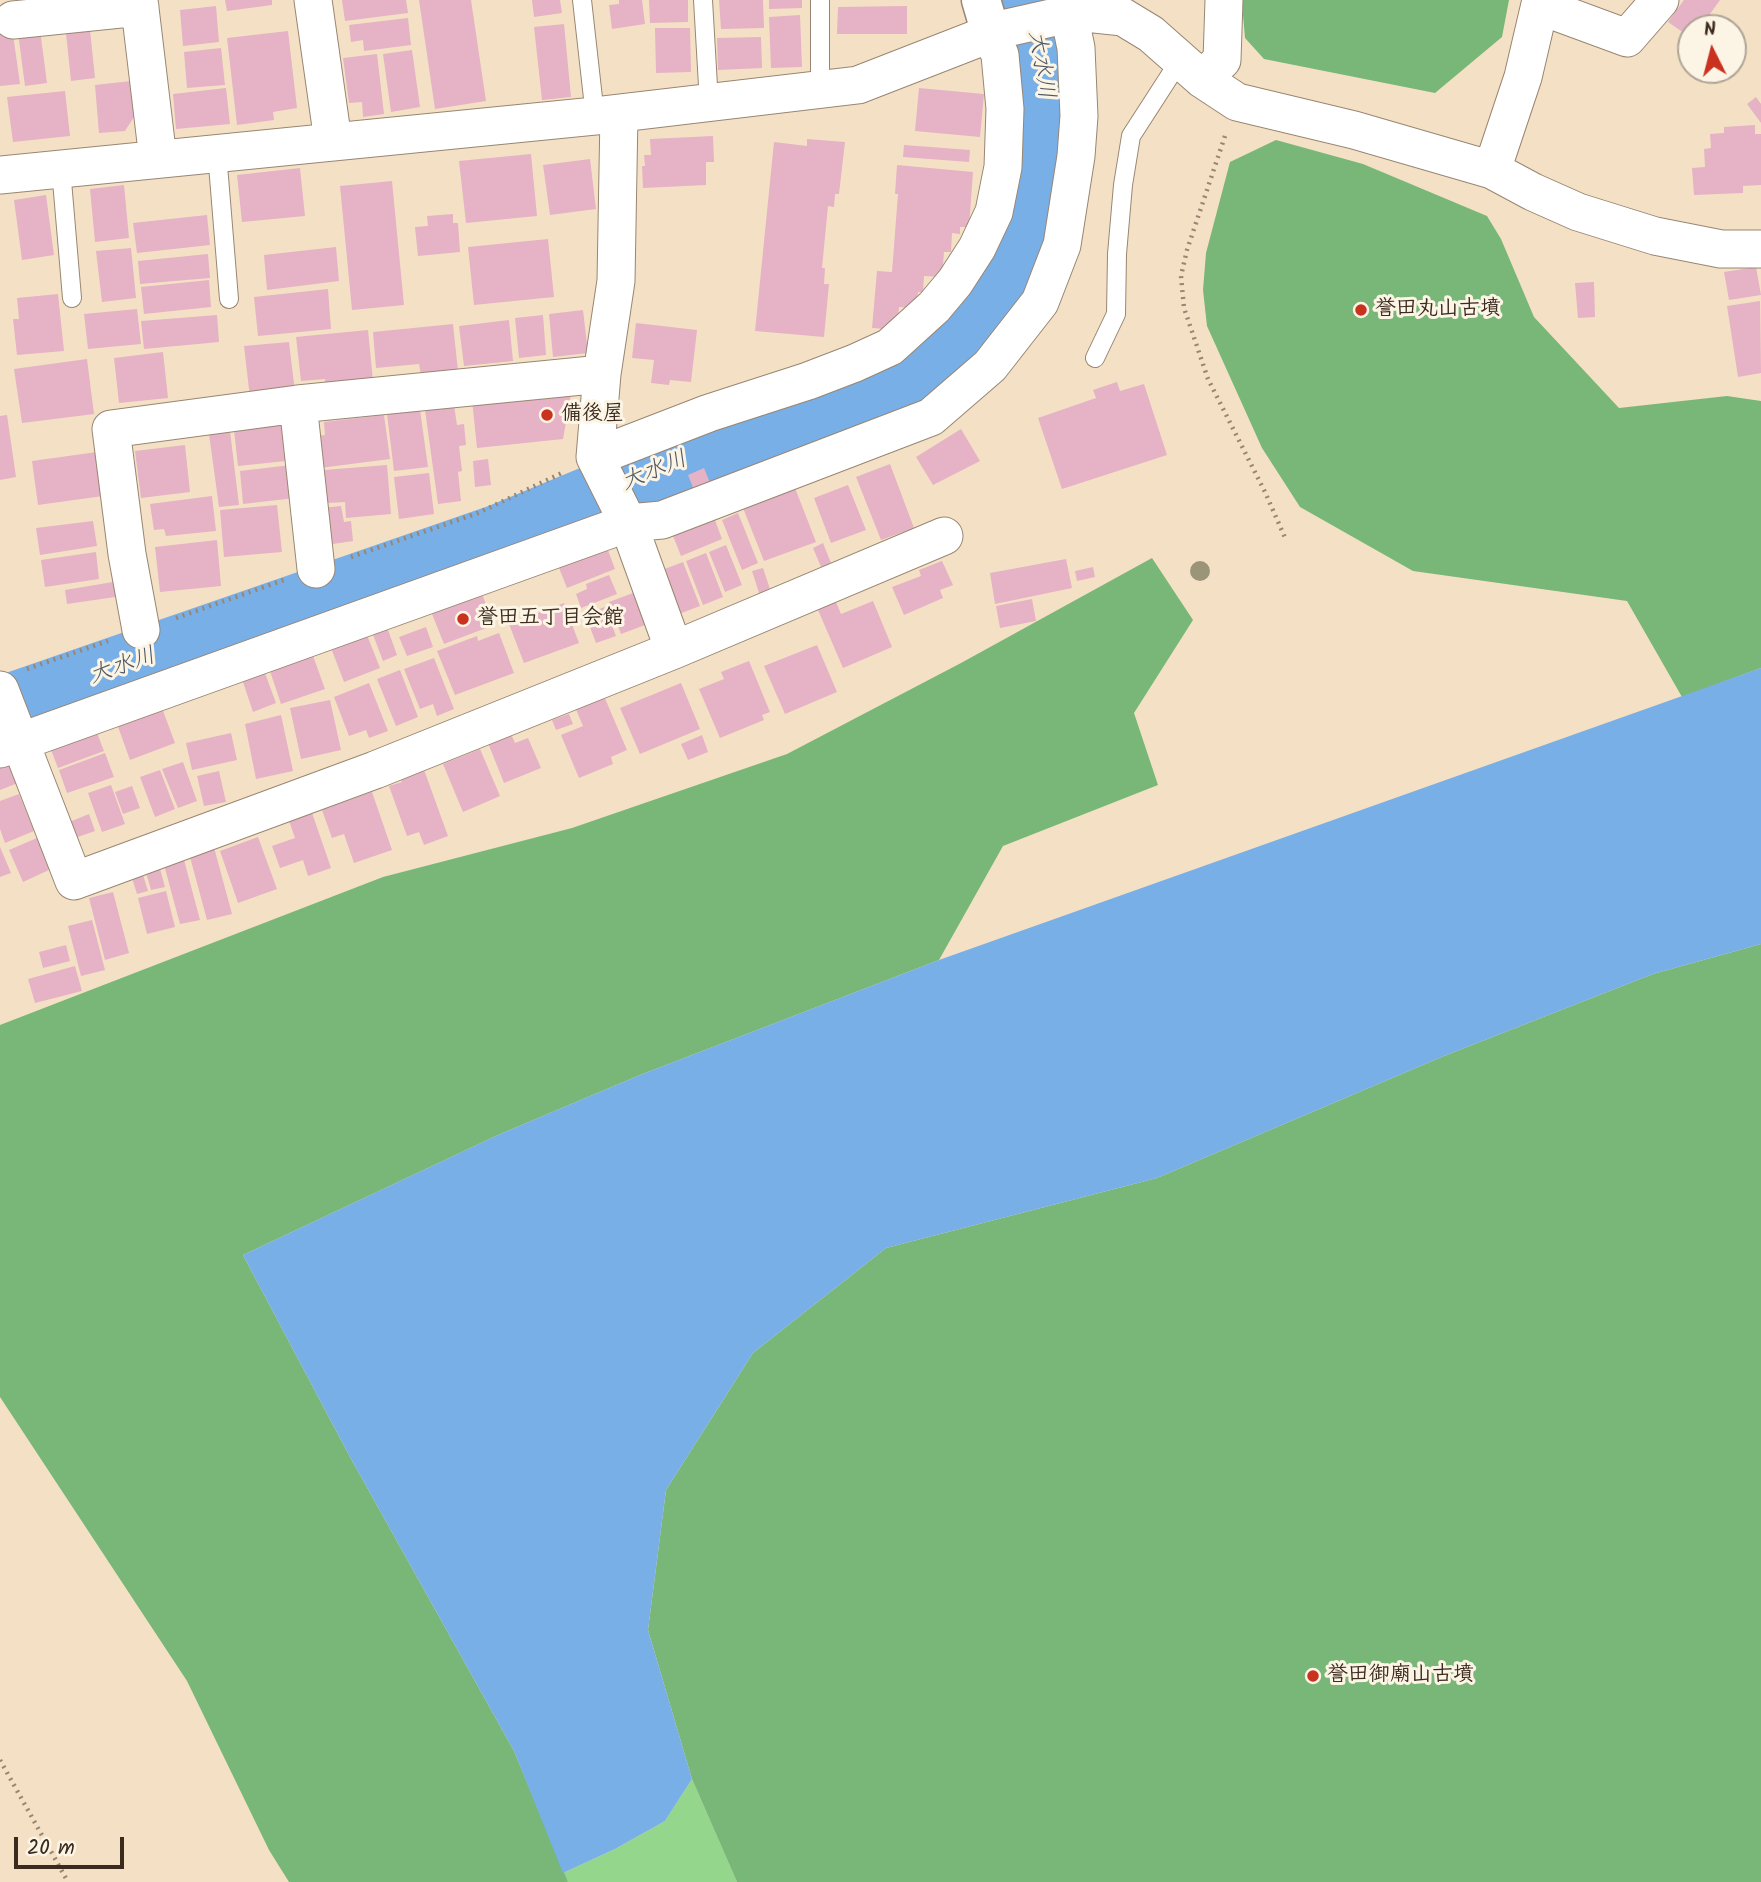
<!DOCTYPE html>
<html>
<head>
<meta charset="utf-8">
<style>
	body { margin:0 }
	#map { position:relative; width:1761px; height:1882px; overflow:hidden; background:#f4e1c5; font-family:Kalam,sans-serif }
	canvas { display:block }
	.north { position:absolute; left:1677px; top:14px; width:70px; height:70px; box-sizing:border-box; background:#fcf5e5; border:2px solid #afa495; border-radius:50%; rotate:354deg; font-size:19px; font-weight:700; line-height:28px; text-align:center; color:#3b2a1e }
	.north::after { content:''; display:block; margin:auto; width:24px; height:32px; background:#c8321e; clip-path:polygon(50% 0,100% 100%,50% 72%,0 100%) }
	.scale { position:absolute; left:14px; top:1837px; width:110px; height:32px; box-sizing:border-box; border:4px solid #3b2a1e; border-top:0; padding-left:9px; font-size:21px; line-height:24px; white-space:nowrap; color:#3b2a1e; -webkit-text-stroke:5px #fcf5e5; paint-order:stroke }
</style>
</head>
<body>
<div id="map">
<canvas width="1761" height="1882"></canvas>
<div class="north">N</div>
<div class="scale">20 m</div>
</div>
<script>
const c = document.querySelector('canvas').getContext('2d');
c.lineJoin = 'round';
function fillPath(path, color) { c.fillStyle = color; c.fill(path, 'evenodd'); }
const shape = rows => new Path2D(rows.map(r => 'M' + r).join(''));
function stroke(path, color, width, dash) { c.strokeStyle = color; c.lineWidth = width; c.lineCap = dash ? 'butt' : 'round'; c.setLineDash(dash || []); c.stroke(path); }
function write(font, color, halo, rows, align = 'center') {
  c.font = font + ' Kalam,"Klee One",sans-serif'; c.lineWidth = 6; c.setLineDash([]); c.textBaseline = 'middle'; c.strokeStyle = halo; c.fillStyle = color; for (const [text, x, y, turn = 0] of rows) {
    c.save(); c.translate(x, y); c.rotate((+turn || 0) * Math.PI / 180); c.textAlign = isNaN(turn) ? turn : align; if (halo) c.strokeText(text, 0, 0); c.fillText(text, 0, 0); c.restore();
  }
}
fillPath(shape([
	[692,1779,737,1882,568,1882,563,1873,615,1849,665,1821]
]), '#95d68d');
fillPath(shape([
	[1238,0,1509,0,1502,37,1435,93,1264,59,1245,38,1243,15],
	[1276,140,1363,164,1487,216,1501,239,1534,317,1619,408,1727,396,1761,401,1761,668,1682,697,1627,601,1413,571,1300,507,1262,448,1207,326,1203,290,1206,253,1230,162],
	[1152,558,1193,620,1134,713,1158,785,1003,846,939,960,640,1075,498,1135,243,1255,350,1457,514,1751,568,1882,289,1882,269,1850,187,1681,0,1397,0,1025,383,877,572,828,787,754,961,663],
	[1761,944,1761,1882,737,1882,692,1779,648,1630,666,1490,753,1353,886,1248,1157,1178,1444,1056,1653,974]
]), '#78b778');
fillPath(shape([
	[1761,668,1761,944,1653,974,1444,1056,1157,1178,886,1248,753,1353,666,1490,648,1630,692,1779,665,1821,615,1849,563,1873,514,1751,350,1457,243,1255,498,1135,640,1075,939,960]
]), '#78afe7');
stroke(shape([
	[0,710,500,537,678,463,872,394,931,359,970,325,999,282,1032,213,1048,140,1043,62,1026,0]
]), '#78afe7', 66);
fillPath(shape([
	[225,0,272,0,272,5,227,11],
	[342,0,406,0,408,13,345,21],
	[419,0,471,0,486,101,435,109],
	[532,0,560,0,562,13,534,17],
	[619,0,642,0,645,24,612,29,609,5,619,4],
	[649,0,688,0,688,22,650,23],
	[719,0,763,0,764,28,721,29],
	[769,0,802,0,802,8,769,9],
	[1684,0,1720,0,1700,28,1691,28,1691,38,1668,22],
	[216,6,219,42,183,46,180,10],
	[907,6,907,34,837,34,838,7],
	[800,15,802,67,771,68,769,17],
	[408,18,411,45,364,51,363,40,351,42,349,25],
	[564,24,571,97,542,100,534,27],
	[12,27,20,84,0,86,0,29],
	[655,28,690,28,691,72,656,73],
	[40,30,47,83,25,86,18,33],
	[90,30,95,78,71,81,66,33],
	[288,31,297,108,273,112,274,120,237,125,227,38],
	[761,37,762,68,718,70,717,38],
	[221,48,225,85,187,88,184,52],
	[412,50,420,107,391,112,383,54],
	[377,54,384,114,363,117,362,102,349,103,343,58],
	[131,81,134,117,125,131,99,133,95,85],
	[226,88,230,124,176,129,173,94],
	[919,88,984,94,980,137,915,131],
	[65,91,70,136,13,142,7,97],
	[1756,97,1761,104,1761,123,1747,104],
	[1755,125,1755,134,1761,134,1761,185,1743,186,1743,193,1694,195,1692,168,1705,167,1704,149,1711,148,1710,134,1724,133,1724,127],
	[713,136,714,162,706,162,706,185,643,188,642,166,645,166,644,155,651,155,650,139],
	[807,139,845,142,839,194,835,194,834,207,828,206,822,268,825,268,824,284,829,284,824,337,755,331,774,142,807,146],
	[904,145,970,150,969,162,903,157],
	[531,154,537,216,466,223,459,161],
	[590,159,596,209,550,215,543,165],
	[897,165,973,172,969,227,960,227,960,234,952,233,951,252,944,252,942,277,924,276,923,292,918,292,916,308,899,307,897,330,872,328,877,271,892,272,898,194,895,194],
	[300,168,305,216,242,222,237,175],
	[392,181,404,305,352,310,340,186],
	[124,185,129,238,95,242,90,189],
	[46,195,54,255,22,260,14,200],
	[453,214,453,223,458,223,460,252,418,256,415,227,428,226,427,216],
	[207,215,210,245,137,253,133,223],
	[548,239,554,297,474,305,468,247],
	[336,247,339,281,267,290,264,255],
	[131,248,136,298,102,302,96,251],
	[208,254,210,278,140,284,138,261],
	[1756,267,1761,295,1729,300,1724,272],
	[209,280,211,307,144,314,141,287],
	[1594,282,1595,317,1578,318,1575,283],
	[328,289,331,329,258,336,254,297],
	[58,294,64,351,17,355,13,319,19,319,17,298],
	[1760,301,1761,373,1738,377,1727,306],
	[137,309,141,344,88,349,84,314],
	[583,310,588,353,553,357,549,314],
	[217,315,219,342,144,349,141,321],
	[543,315,546,355,519,358,515,318],
	[509,320,513,361,464,366,459,326],
	[636,323,697,330,691,382,670,380,669,385,651,383,654,360,632,358],
	[453,324,458,371,421,375,419,364,376,368,373,332],
	[368,330,373,381,325,385,325,379,301,381,296,337],
	[289,342,295,392,250,398,244,346],
	[163,352,168,398,119,403,114,358],
	[87,359,94,414,22,423,14,369],
	[1117,382,1120,391,1144,384,1167,455,1062,489,1038,418,1096,398,1093,390],
	[572,389,563,439,477,448,472,400],
	[454,405,457,425,464,424,466,445,459,446,462,471,458,472,461,501,438,504,425,410],
	[420,410,428,467,394,471,387,414],
	[7,415,16,477,0,480,0,416],
	[384,415,390,459,320,468,316,436,325,435,324,422],
	[282,424,286,461,238,466,234,430],
	[961,429,980,461,933,485,916,457],
	[230,431,239,505,219,507,209,434],
	[185,445,190,492,141,498,135,451],
	[97,452,103,496,38,505,32,461],
	[488,459,491,485,475,487,473,461],
	[890,464,914,528,881,540,856,477],
	[291,465,295,498,243,504,240,471],
	[387,465,391,514,346,518,345,502,327,503,324,470],
	[704,468,710,483,694,490,688,475],
	[429,473,434,514,399,519,394,477],
	[848,485,866,530,831,543,814,498],
	[795,488,816,542,764,561,743,508],
	[212,496,216,531,166,536,164,529,154,530,150,504],
	[277,505,282,552,224,557,220,510],
	[341,506,344,522,351,521,353,541,326,545,322,508],
	[738,513,758,563,742,570,722,520],
	[715,520,722,539,681,556,673,536],
	[93,521,97,546,40,555,36,528],
	[217,540,221,586,160,592,155,547],
	[823,543,831,563,821,567,813,548],
	[606,545,615,569,567,588,557,563],
	[726,545,742,585,725,592,709,552],
	[96,552,99,579,45,587,41,560],
	[706,553,723,597,703,605,686,561],
	[1066,559,1072,588,995,604,990,573],
	[942,561,953,585,940,590,943,598,904,615,892,587,921,576,919,570],
	[683,562,700,606,679,614,662,570],
	[1093,567,1095,577,1077,581,1075,571],
	[763,568,771,592,760,596,752,571],
	[609,575,617,594,581,608,576,594,587,589,586,584],
	[119,581,122,596,67,604,65,590],
	[633,593,645,625,621,634,609,602],
	[482,594,494,625,444,644,432,614],
	[833,595,841,614,873,601,892,647,843,668,815,603],
	[1032,599,1036,621,1000,628,996,606],
	[564,603,579,643,524,663,509,624],
	[605,607,616,636,596,643,585,614],
	[387,627,397,655,383,661,372,632],
	[426,627,433,647,407,656,399,637],
	[499,633,514,673,455,695,437,651,477,636,478,641],
	[367,635,380,668,344,682,331,648],
	[817,645,837,692,785,714,764,666],
	[312,653,325,689,281,704,269,668],
	[434,658,454,709,437,716,433,704,420,709,404,669],
	[749,661,770,712,762,715,764,720,720,738,699,689,724,679,721,672],
	[262,665,276,703,253,712,240,673],
	[400,670,418,717,396,726,377,679],
	[369,683,388,731,369,738,366,730,349,736,334,697],
	[681,683,700,729,640,754,620,708],
	[604,696,627,750,611,757,613,764,579,778,561,735,583,726,575,707],
	[330,700,341,750,301,759,290,708],
	[162,708,175,743,130,760,117,724],
	[569,714,573,724,556,730,552,720],
	[281,715,293,771,256,779,245,724],
	[94,725,104,751,58,768,48,742],
	[231,733,237,760,192,770,186,743],
	[511,734,515,743,528,738,541,768,504,783,488,743],
	[702,735,708,752,688,760,681,744],
	[480,749,500,796,463,812,443,764],
	[105,753,114,777,67,793,59,770],
	[14,756,23,781,0,790,0,762],
	[183,762,197,801,178,808,162,769],
	[423,767,448,836,424,845,419,832,407,836,389,786,402,782,399,776],
	[160,770,175,809,155,817,140,777],
	[219,771,226,802,204,806,197,776],
	[111,785,125,824,102,832,88,793],
	[132,786,140,808,123,814,115,792],
	[372,792,392,850,354,863,344,834,332,838,322,810],
	[19,794,34,831,5,843,0,829,0,801],
	[310,807,331,868,308,876,303,860,280,868,272,846,295,838,287,815],
	[89,814,95,831,72,839,67,823],
	[258,837,277,889,238,903,220,851],
	[37,838,51,869,23,882,9,850],
	[212,840,232,914,207,920,187,846],
	[0,847,11,873,0,877],
	[183,856,200,920,180,924,163,861],
	[159,865,165,887,151,890,145,869],
	[143,875,148,891,137,894,132,878],
	[166,891,175,927,147,934,138,898],
	[113,892,129,953,105,960,89,898],
	[92,920,105,970,81,976,68,926],
	[66,945,70,961,43,968,39,952],
	[75,966,82,991,35,1003,28,979]
]), '#e5b2c6');
const service = shape([
	[582,0,595,116],
	[703,0,709,103],
	[820,0,820,90],
	[217,153,229,299],
	[61,169,72,298],
	[1095,358,1116,314,1117,254,1123,185,1131,136,1180,60]
]);
const minor = shape([
	[139,0,158,159],
	[313,0,333,141],
	[1540,6,1627,38,1660,0],
	[13,20,140,7],
	[1202,79,1222,60,1224,0],
	[619,114,616,281,602,374,595,457,628,523,674,650],
	[1492,170,1523,77,1541,0],
	[0,175,595,116,858,85,1002,29,1069,14,1095,14,1123,17,1151,34,1202,79,1237,102,1354,130,1492,170,1533,192,1578,212,1655,236,1721,249,1761,249],
	[298,404,316,569],
	[595,457,709,413,808,381,855,363,890,347,934,307,955,282,977,248,994,212,1003,167,1005,109,1000,55,991,34],
	[141,630,127,554,111,429,298,404,602,374],
	[0,690,74,881,375,770,674,650,944,536],
	[0,749,628,523,662,520,931,417,990,366,1040,302,1062,245,1076,156,1079,116,1076,48,1069,14]
]);
const tertiary = shape([
	[981,0,991,34]
]);
stroke(service, '#988672', 20);
stroke(minor, '#988672', 39);
stroke(tertiary, '#988672', 41);
stroke(shape([
	[1225,136,1187,250,1181,276,1184,308,1208,379,1265,492,1286,540],
	[351,557,478,513,564,472],
	[176,618,284,580],
	[27,669,108,641],
	[0,1760,68,1882]
]), '#988672', 4.5, [2, 5]);
stroke(service, '#fff', 18);
stroke(minor, '#fff', 37);
stroke(tertiary, '#fff', 38);
c.fillStyle = '#9b9479';
for (const [x, y] of [
	[1200,571]
]) { c.beginPath(); c.arc(x, y, 10, 0, 2 * Math.PI); c.fill(); }
for (const [x, y, r, color] of [
	[1361,310,7,"#c8321e"],
	[547,415,7,"#c8321e"],
	[463,619,7,"#c8321e"],
	[1313,1676,7,"#c8321e"]
]) { const dot = new Path2D(); dot.arc(x, y, r, 0, 2 * Math.PI); c.fillStyle = color; c.fill(dot); stroke(dot, '#fcf5e5', 2.5); }
write('bold 21px', '#3b2a1e', '#fcf5e5', [
	["誉田丸山古墳",1375,310],
	["備後屋",561,415],
	["誉田五丁目会館",477,619],
	["誉田御廟山古墳",1327,1676]
], 'left');
write('italic 23px', '#505964', '#fcf5e5', [
	["大水川",1039,65,81],
	["大水川",655,473,-22],
	["大水川",123,668,-19]
]);
</script>
</body>
</html>
